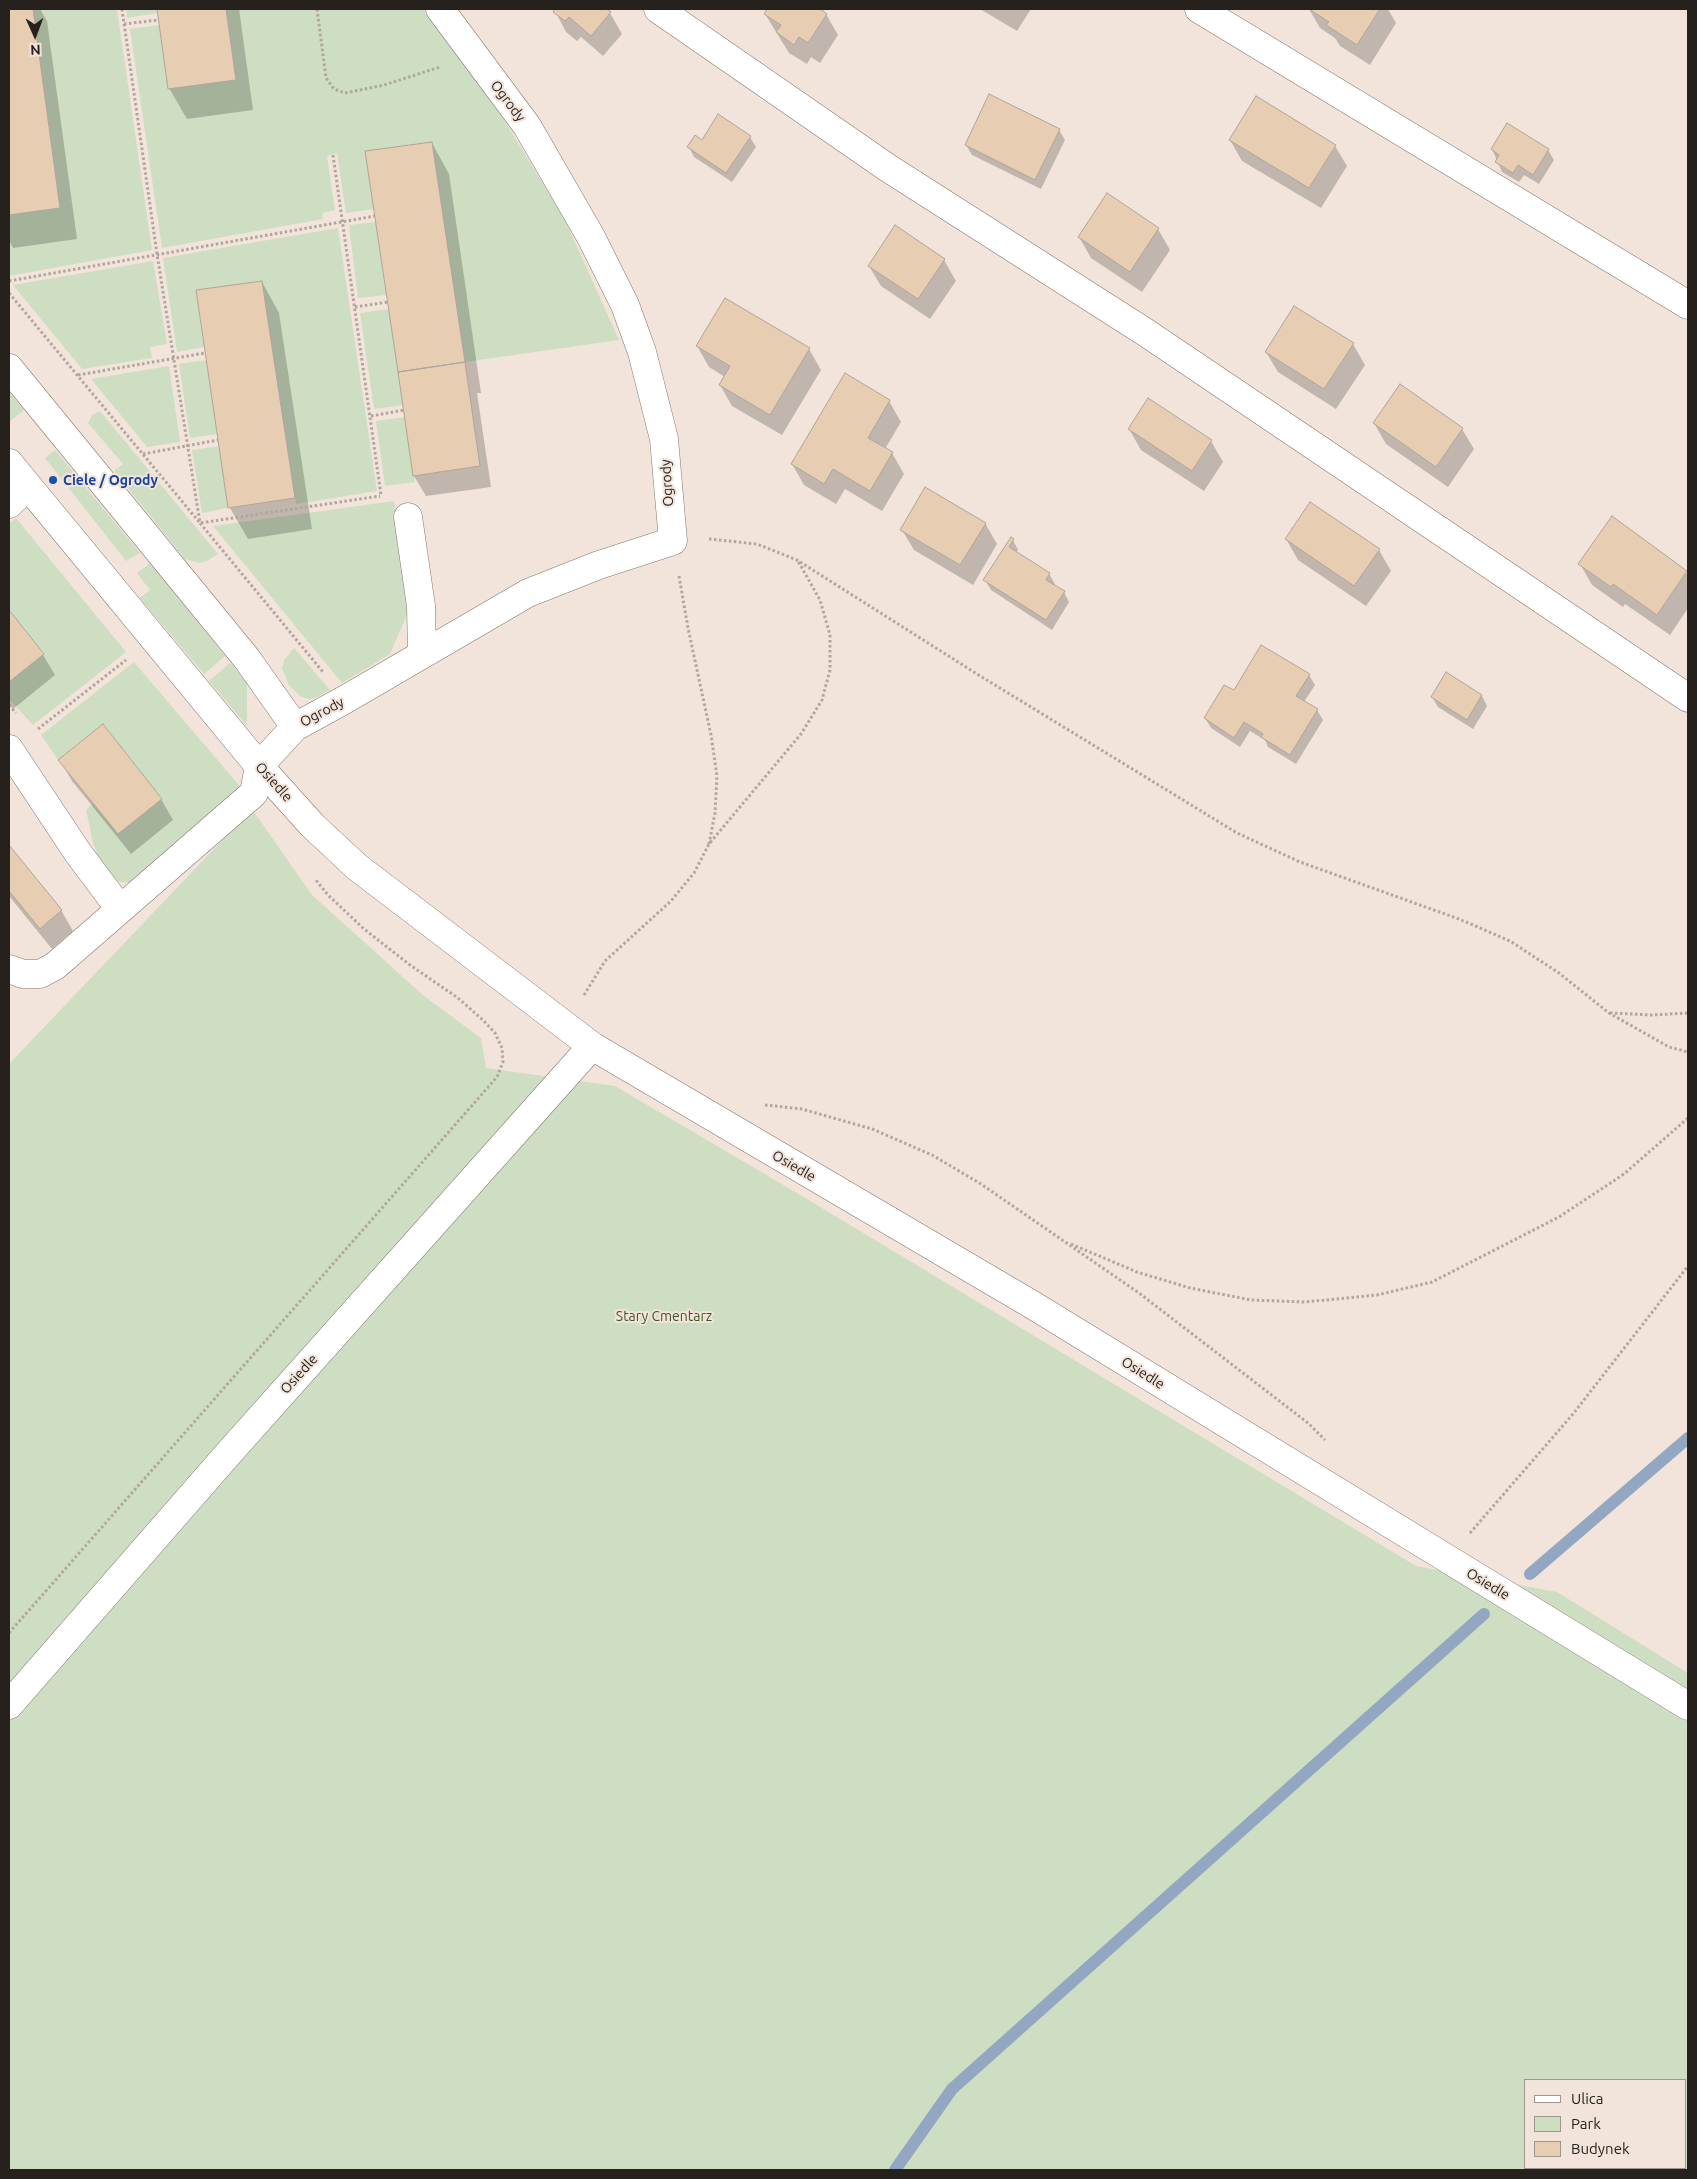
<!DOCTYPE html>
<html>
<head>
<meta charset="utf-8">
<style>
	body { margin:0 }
	#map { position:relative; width:1697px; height:2179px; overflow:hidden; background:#f2e4da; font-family:Ubuntu,sans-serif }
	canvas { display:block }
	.frame { position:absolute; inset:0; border:10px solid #26211d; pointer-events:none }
	.legend { position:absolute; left:1524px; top:2079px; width:162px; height:90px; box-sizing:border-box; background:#f2e4da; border:1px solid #a0968e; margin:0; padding:6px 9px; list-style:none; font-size:15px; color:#26211d }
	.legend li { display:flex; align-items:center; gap:10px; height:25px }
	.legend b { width:25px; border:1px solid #a0968e }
	.north { position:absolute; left:10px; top:10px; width:50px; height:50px; -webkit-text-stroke:4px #f2e4da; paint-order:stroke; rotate:178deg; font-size:14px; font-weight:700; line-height:20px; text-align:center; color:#26211d }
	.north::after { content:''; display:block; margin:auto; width:18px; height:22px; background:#26211d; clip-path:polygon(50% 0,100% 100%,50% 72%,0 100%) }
</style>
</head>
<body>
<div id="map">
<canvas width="1697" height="2179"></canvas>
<div class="frame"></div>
<ul class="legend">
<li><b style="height:6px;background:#fff"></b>Ulica</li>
<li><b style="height:14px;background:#cedec2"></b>Park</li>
<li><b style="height:14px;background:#e7cdb1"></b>Budynek</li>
</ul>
<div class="north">N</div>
</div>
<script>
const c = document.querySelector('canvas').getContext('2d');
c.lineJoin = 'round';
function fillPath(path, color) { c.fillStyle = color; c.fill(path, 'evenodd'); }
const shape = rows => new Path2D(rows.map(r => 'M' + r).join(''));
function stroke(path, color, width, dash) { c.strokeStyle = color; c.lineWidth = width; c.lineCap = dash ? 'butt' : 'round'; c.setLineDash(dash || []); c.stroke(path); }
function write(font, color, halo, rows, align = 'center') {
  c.font = font + ' Ubuntu,sans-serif'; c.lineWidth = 4; c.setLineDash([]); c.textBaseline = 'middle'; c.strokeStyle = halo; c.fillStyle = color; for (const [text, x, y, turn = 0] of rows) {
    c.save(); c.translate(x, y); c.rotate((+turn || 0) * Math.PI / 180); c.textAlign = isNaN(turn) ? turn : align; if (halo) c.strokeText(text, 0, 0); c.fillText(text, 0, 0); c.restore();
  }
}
fillPath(shape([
	[33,9,117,9,152,250,9,276,9,215,60,208],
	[126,9,157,9,157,13,127,18],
	[226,9,427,9,504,120,565,220,619,340,465,362,432,142,366,151,374,209,346,213,337,153,327,156,335,210,322,213,323,219,162,248,130,29,159,25,168,89,236,80],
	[376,222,386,295,358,298,349,225],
	[338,228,377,491,296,504,262,281,196,291,204,347,177,352,163,258],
	[153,261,167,344,150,347,152,358,82,369,13,285],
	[389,309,403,405,374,409,360,313],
	[206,360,217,434,190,438,179,364],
	[169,366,180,442,147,447,91,379],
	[9,392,24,410,9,422],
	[100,411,218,554,207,561,199,563,185,559,114,471,123,464,88,423,92,415],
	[405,417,415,482,385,486,376,421],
	[219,446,228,508,202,513,192,450],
	[55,450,140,553,126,561,45,458],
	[394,501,409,610,390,654,342,683,213,526],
	[16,518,126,652,33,725,9,699,9,682,44,654,9,610,9,524],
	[150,563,225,656,204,674,140,598,150,590,137,573],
	[294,648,330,690,315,698,308,699,300,696,289,685,282,668,284,660],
	[134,662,243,790,135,883,119,882,103,869,93,843,86,810,93,803,118,834,162,799,103,724,58,760,41,735],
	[230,663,247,682,247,726,209,681],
	[252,809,312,895,424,996,481,1038,486,1068,615,1086,797,1193,1416,1566,1557,1592,1688,1673,1688,2170,9,2170,9,1064],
	[1526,2080,1686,2080,1686,2168,1526,2168]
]), '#cedec2');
fillPath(shape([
	[9,9,40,9,47,21,77,239,13,248,9,240],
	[158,9,239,9,253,110,187,119,169,88],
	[554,9,605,9,610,13,622,34,603,56,581,37,577,41,566,32],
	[768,9,820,9,826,14,838,35,820,63,811,57,807,64,789,53,765,14],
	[980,9,1031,9,1017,31],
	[1309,9,1388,9,1396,23,1370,65,1340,46,1335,38,1320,28],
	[1059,130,1065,140,1041,189,972,155,966,145],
	[750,137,756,147,732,182,694,157,689,147,702,141],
	[1230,140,1335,146,1347,166,1321,208,1242,161],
	[432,143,449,174,481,393,477,393,491,487,426,496,414,476],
	[1492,149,1548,150,1554,160,1539,184,1524,175,1519,182,1502,172],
	[1158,229,1170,250,1142,292,1091,258,1079,237],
	[944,260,956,281,930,319,881,286,869,266],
	[262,282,279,313,312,529,248,539,230,508,197,292],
	[1353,344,1365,365,1336,409,1278,372,1266,352],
	[697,346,809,349,821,370,782,435,732,406,720,385,725,377,709,367],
	[845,375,889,401,901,422,885,449,892,453,904,474,882,511,845,489,836,504,804,485,792,464],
	[1374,423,1462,429,1474,449,1448,487,1386,444],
	[1129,429,1211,441,1223,462,1204,491,1141,450],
	[1612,518,1688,575,1688,608,1670,635,1625,604,1623,607,1592,585,1580,564],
	[985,523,997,544,973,585,914,550,902,530],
	[1286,539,1379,550,1391,571,1366,606,1298,560],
	[1013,540,1018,550,1016,553,1049,574,1055,584,1054,586,1064,592,1069,602,1052,630,991,590,985,580],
	[9,612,43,655,55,675,13,709,9,705],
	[1309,675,1315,685,1304,702,1317,710,1323,720,1296,764,1268,747,1265,740,1250,731,1240,747,1211,728,1205,718,1234,692],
	[1482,696,1487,706,1473,729,1438,707,1432,697],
	[60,760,161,799,173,820,131,854,72,781],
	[9,847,61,910,73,931,52,949,9,896]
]), '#0003');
stroke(shape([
	[1530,1574,1688,1438],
	[895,2170,952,2089,1484,1614]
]), '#93a7c3', 12);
const building = shape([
	[9,9,33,9,60,208,9,215,9,9],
	[157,9,226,9,236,80,168,89,157,9],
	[555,9,607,9,611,12,591,36,569,17,565,21,553,12,555,9],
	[767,9,820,9,827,14,808,43,799,37,794,45,776,32,781,25,764,14,767,9],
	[1309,9,1380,9,1357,45,1326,25,1329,22,1309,9],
	[989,94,1060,129,1035,180,965,145,989,94],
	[1256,96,1336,145,1309,188,1229,140,1256,96],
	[718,114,751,136,726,173,687,147,695,135,702,140,718,114],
	[1507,123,1549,149,1533,175,1518,165,1513,173,1495,162,1499,155,1491,149,1507,123],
	[432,142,465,362,398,372,365,151,432,142],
	[1107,193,1159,228,1130,272,1078,237,1107,193],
	[895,225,945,259,918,299,868,266,895,225],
	[262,281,295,498,228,508,196,290,262,281],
	[725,298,810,348,770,415,719,385,730,366,696,346,725,298],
	[1294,306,1354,343,1324,389,1265,352,1294,306],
	[465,362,480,466,413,476,398,372,465,362],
	[845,373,890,400,868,438,893,452,870,491,833,469,824,484,791,464,845,373],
	[1400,384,1463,428,1436,467,1373,423,1400,384],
	[1148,398,1212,440,1192,471,1128,429,1148,398],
	[925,487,986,523,960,565,900,530,925,487],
	[1310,502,1380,549,1354,586,1285,539,1310,502],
	[1612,516,1687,571,1657,615,1613,584,1611,587,1578,564,1612,516],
	[1011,537,1014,539,1009,547,1050,573,1046,580,1065,591,1046,620,983,580,1011,537],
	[9,610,44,654,9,682,9,610],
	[1261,645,1310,674,1296,696,1318,709,1290,755,1261,737,1263,734,1244,722,1234,738,1204,718,1224,685,1234,690,1261,645],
	[1446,672,1482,695,1467,720,1431,697,1446,672],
	[103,724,162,799,118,834,58,760,103,724],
	[9,845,62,910,40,929,9,891,9,845]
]);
fillPath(building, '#e7cdb1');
stroke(building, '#afa499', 1);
const minor = shape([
	[658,9,888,168,1145,332,1688,698],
	[1199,9,1688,305],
	[9,368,247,659,295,727],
	[9,463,259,766,312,825,357,867,592,1046,1031,1304,1688,1706],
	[9,504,28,486],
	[408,517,421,606,422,654],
	[9,749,78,853,120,909],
	[259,766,295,727,346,699,528,593,599,565,673,541,664,439,642,352,625,305,591,237,527,126,440,9],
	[9,969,23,974,40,974,55,966,254,793,259,766],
	[9,1705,228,1454,592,1046]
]);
stroke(minor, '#83766d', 29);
stroke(shape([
	[122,9,157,254,200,523,323,672],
	[317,9,326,78,334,89,345,93,384,85,440,67],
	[124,24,158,20],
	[333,155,381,495],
	[9,281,375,216],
	[9,293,200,523,380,496],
	[355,307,388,302],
	[78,375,205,353],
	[371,416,404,410],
	[143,454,218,440],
	[709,539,757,544,797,560,977,674,1237,833,1300,862,1459,919,1510,941,1559,973,1609,1013,1669,1047,1688,1052],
	[679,576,688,628,711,735,717,776,715,813,709,844],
	[9,705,16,713],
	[38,729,126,660],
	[584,995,605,961,671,901,694,873,709,844,801,734,822,700,830,670,830,635,820,600,798,561],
	[1610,1013,1652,1015,1688,1013],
	[765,1105,802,1109,872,1129,932,1155,981,1184,1139,1293,1308,1423,1325,1440],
	[1071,1244,1137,1272,1190,1288,1251,1300,1305,1302,1377,1295,1432,1282,1559,1217,1624,1174,1688,1118],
	[1470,1533,1573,1414,1688,1266],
	[9,1633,497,1077,503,1062,502,1048,495,1033,484,1021,458,998,410,965,364,929,328,895,315,879]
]), '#b1a69d', 3, [2.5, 2.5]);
stroke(minor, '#fff', 28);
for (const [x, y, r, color] of [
	[53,480,5,"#1a4fb4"]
]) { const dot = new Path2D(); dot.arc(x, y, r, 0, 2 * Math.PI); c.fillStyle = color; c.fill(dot); stroke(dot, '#f2e4da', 2); }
write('14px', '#26211d', '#f2e4da', [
	["Ogrody",508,101,53],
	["Ogrody",667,483,-94],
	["Ogrody",322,712,-28],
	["Osiedle",274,782,48],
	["Osiedle",794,1166,30],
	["Osiedle",1143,1373,32],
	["Osiedle",299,1374,-48],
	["Osiedle",1488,1584,31]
]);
write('bold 14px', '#164399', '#f2e4da', [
	["Ciele / Ogrody",63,480]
], 'left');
write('14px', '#3e5628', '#f2e4da', [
	["Stary Cmentarz",664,1316]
]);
</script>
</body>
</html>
